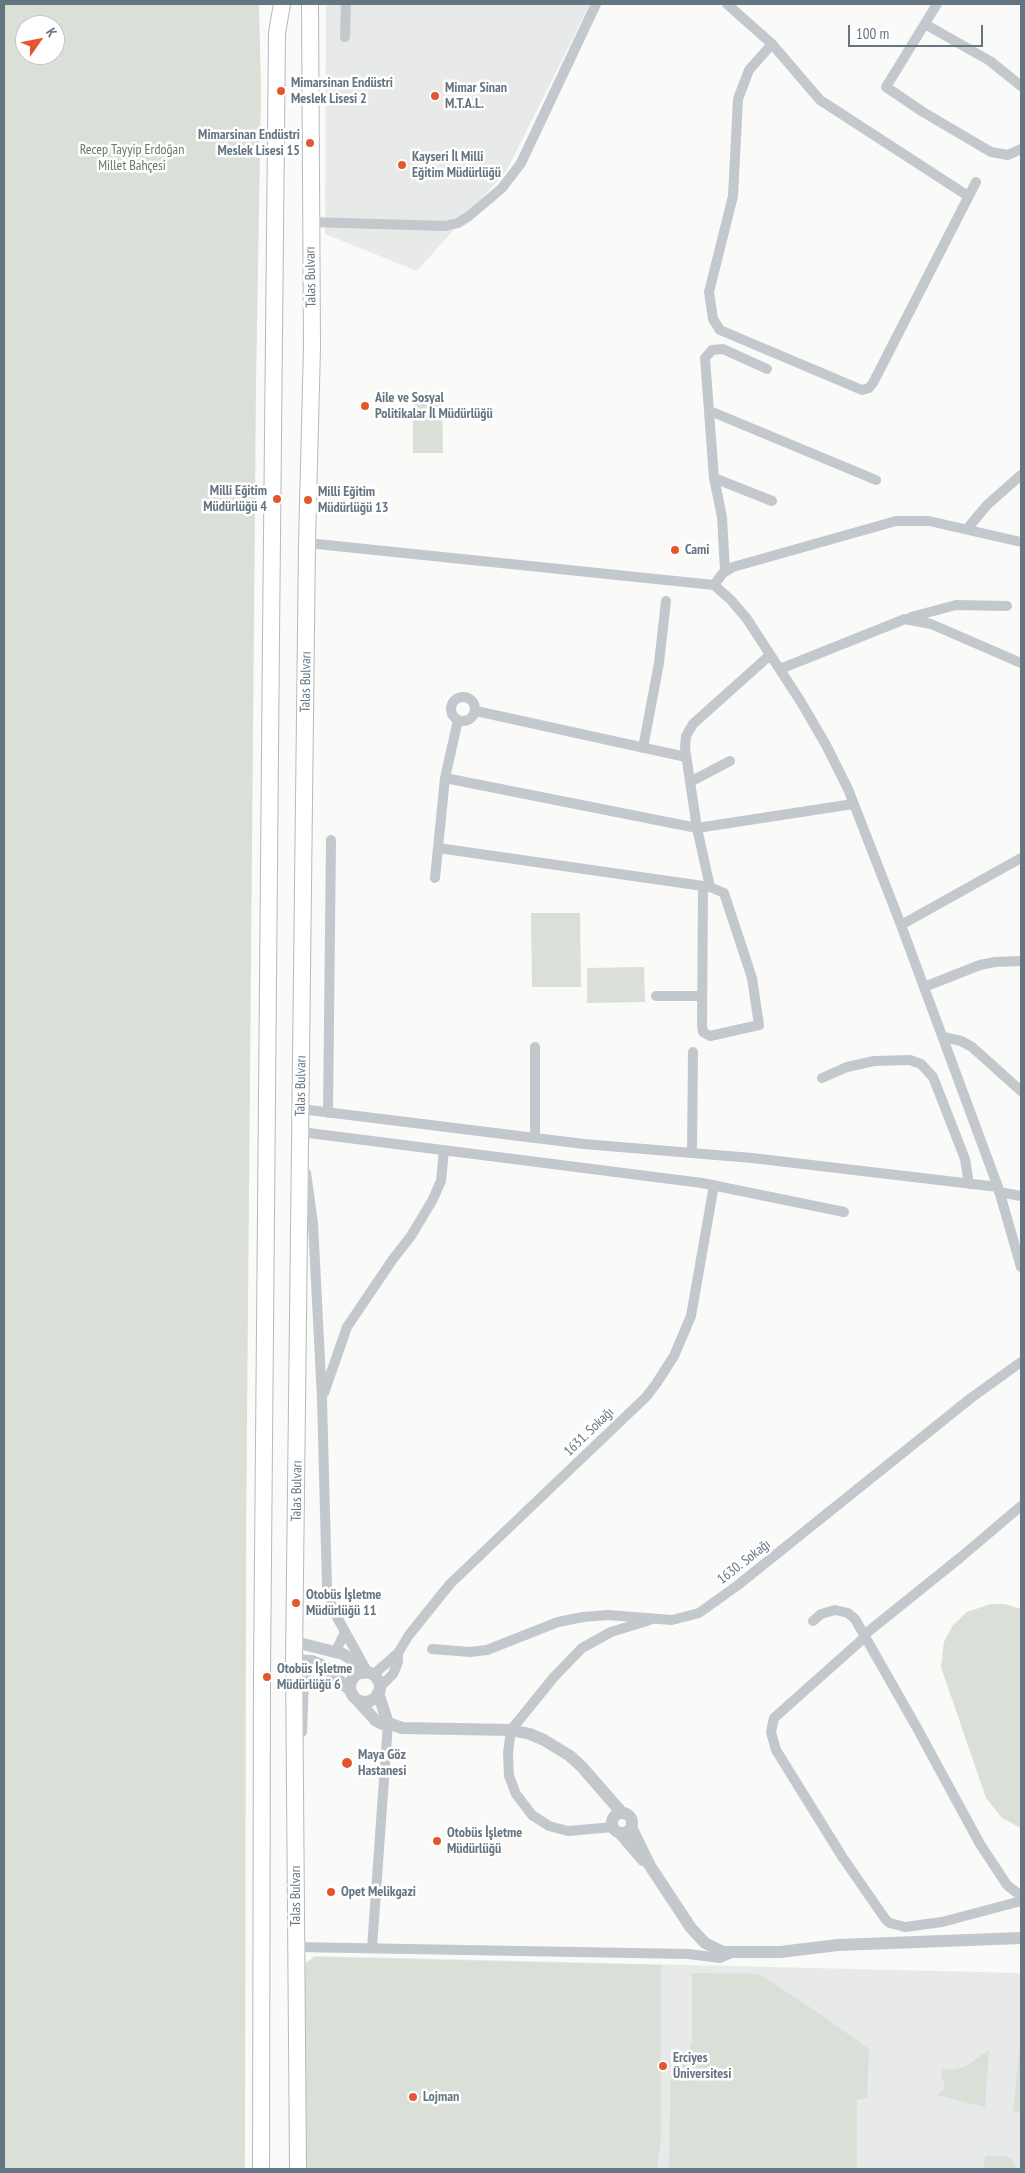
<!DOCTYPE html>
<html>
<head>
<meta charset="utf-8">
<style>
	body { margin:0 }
	#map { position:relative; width:1025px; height:2173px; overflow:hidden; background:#fafaf8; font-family:"PT Sans Narrow",sans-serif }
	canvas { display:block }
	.frame { position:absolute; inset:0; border:5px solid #657683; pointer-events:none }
	.north { position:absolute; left:15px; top:15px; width:50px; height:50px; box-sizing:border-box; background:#fff; border:1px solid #c1c8cd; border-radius:50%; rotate:57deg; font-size:14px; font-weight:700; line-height:20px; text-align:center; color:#657683 }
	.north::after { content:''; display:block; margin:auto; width:18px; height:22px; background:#e4572e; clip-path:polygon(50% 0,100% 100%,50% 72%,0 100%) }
	.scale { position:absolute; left:848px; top:25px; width:135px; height:22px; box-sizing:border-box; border:2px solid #657683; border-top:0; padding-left:6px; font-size:15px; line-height:18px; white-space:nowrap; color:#657683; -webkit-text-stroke:4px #fff; paint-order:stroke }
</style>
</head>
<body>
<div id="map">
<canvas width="1025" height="2173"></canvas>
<div class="frame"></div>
<div class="north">K</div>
<div class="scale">100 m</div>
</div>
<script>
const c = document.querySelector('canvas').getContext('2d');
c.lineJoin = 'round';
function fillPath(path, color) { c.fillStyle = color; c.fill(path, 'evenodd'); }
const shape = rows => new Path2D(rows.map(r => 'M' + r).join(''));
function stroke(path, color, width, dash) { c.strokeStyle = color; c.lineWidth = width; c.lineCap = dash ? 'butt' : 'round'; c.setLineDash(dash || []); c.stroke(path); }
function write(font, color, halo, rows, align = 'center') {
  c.font = font + ' "PT Sans Narrow",sans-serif'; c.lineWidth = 5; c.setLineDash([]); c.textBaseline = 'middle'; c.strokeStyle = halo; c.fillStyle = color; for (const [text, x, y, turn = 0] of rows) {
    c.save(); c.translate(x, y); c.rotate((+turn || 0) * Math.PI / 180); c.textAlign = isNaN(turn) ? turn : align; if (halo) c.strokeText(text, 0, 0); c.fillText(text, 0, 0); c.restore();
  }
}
fillPath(shape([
	[326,4,590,4,507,170,417,271,325,234],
	[315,1956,1021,1973,1021,2169,304,2169,305,1963]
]), '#e8e9e9');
fillPath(shape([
	[4,4,259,4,261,92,256,384,246,1534,245,2169,4,2169],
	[25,25,55,25,55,55,25,55],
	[413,401,442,401,443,453,413,453],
	[531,913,580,913,581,987,532,987],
	[644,967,645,1002,587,1003,587,968],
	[991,1604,1004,1604,1021,1609,1021,1828,1002,1818,986,1798,941,1667,944,1642,953,1625,967,1612],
	[315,1957,661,1965,661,2137,657,2169,309,2169,304,2159,305,1964],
	[692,1973,759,1974,820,2014,869,2049,867,2098,857,2100,857,2169,669,2169,671,2065,680,2062,692,2044],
	[1020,2043,1021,2043,1020,2112,1013,2111],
	[989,2050,985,2107,937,2095,943,2090,945,2085,942,2077,941,2069,953,2070,964,2067],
	[985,2156,1007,2156,1013,2160,1017,2169,984,2169]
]), '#dadfd7');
const primary = shape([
	[261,2169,262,1672,271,637,277,33,282,4],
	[298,2169,294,1660,307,543,312,347,310,4]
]);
stroke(primary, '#b5babe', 18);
stroke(shape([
	[727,4,772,44,820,100,968,196],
	[937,4,886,87,923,112,991,152,1008,155,1021,149],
	[925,24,990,61,1021,86],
	[345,37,346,4],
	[772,44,749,70,738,99,733,196,709,292,713,319,720,330,862,390,869,388,873,383,976,182],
	[310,222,445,226,458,223,469,216,502,188,521,163,596,4],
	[710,411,876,480],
	[714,478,772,501],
	[967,529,987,505,1021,475],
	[307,543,714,585,731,600,747,619,801,702,826,745,848,789,901,925,998,1187,1021,1267],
	[725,571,722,517,714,478,705,358,712,350,723,349,767,369],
	[714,585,723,573,733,567,896,521,929,521,1021,542],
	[911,617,956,605,1007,606],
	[780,669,905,619,931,624,1021,663],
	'451 709a12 12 0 1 1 24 0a12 12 0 1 1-24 0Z',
	[476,711,686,757],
	[643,748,659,663,666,601],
	[445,778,697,828,853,804],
	[690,782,730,761],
	[438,848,703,886,710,887,724,893,752,978,759,1025,710,1036,703,1032,702,1026,703,886],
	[435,878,445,778,458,720],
	[710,887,697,828,685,748,686,736,693,724,770,655],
	[901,925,1021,858],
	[924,987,980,965,995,962,1021,961],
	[656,996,702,996],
	[943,1037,961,1041,972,1047,1021,1091],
	[535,1047,535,1138],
	[822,1078,847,1067,874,1061,910,1060,921,1064,933,1077,965,1159,969,1184],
	[301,1109,584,1144,752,1158,998,1187],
	[328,1113,331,840],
	[301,1136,301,1132,702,1183,844,1212],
	[692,1153,693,1052],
	[306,1173,313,1223,322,1399,327,1587,333,1610,368,1673],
	[999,1192,1021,1196],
	[324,1393,347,1327,393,1259,411,1236,432,1201,441,1181,444,1150],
	[813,1621,821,1614,835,1610,848,1613,855,1619,917,1728,980,1844,1007,1885,1021,1896],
	[864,1635,961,1557,1021,1506],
	[865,1637,774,1718,771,1732,776,1750,843,1858,886,1920,890,1923,905,1927,942,1922,1021,1901],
	[432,1649,470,1652,487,1650,558,1622,583,1617,608,1615,672,1620,699,1613,738,1585,971,1398,1021,1362],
	[336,1651,345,1632],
	[373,1675,398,1653,409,1635,450,1584,646,1397,656,1384,674,1356,691,1316,714,1185],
	[379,1688,393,1674,398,1662,398,1653],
	[302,1732,304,1680,312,1661],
	[613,1827,568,1831,549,1826,532,1815,516,1794,509,1776,508,1753,511,1730,554,1677,582,1648,611,1632,650,1620],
	[296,1947,688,1954,720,1958,732,1953],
	[372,1948,388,1723]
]), '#c3c8cc', 10);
stroke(shape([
	[295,1642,343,1654,351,1659,364,1673],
	[294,1660,312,1661,322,1665,350,1690],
	'350 1687a15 15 0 1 1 30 0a15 15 0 1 1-30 0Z',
	[378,1693,388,1723],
	[358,1701,376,1721,382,1724,388,1723,402,1728,511,1730,530,1734,544,1740,570,1756,582,1767,622,1813],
	'612 1823a10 10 0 1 1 20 0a10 10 0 1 1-20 0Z',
	[631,1827,650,1866,691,1928,705,1943,723,1952,780,1952,838,1945,1021,1938],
	[620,1833,643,1860]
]), '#c3c8cc', 12);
stroke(primary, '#fff', 16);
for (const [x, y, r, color] of [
	[281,91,5,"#e4572e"],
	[435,96,5,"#e4572e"],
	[310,143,5,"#e4572e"],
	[402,165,5,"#e4572e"],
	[365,406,5,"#e4572e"],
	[277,499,5,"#e4572e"],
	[308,500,5,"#e4572e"],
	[675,550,5,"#e4572e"],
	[296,1603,5,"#e4572e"],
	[267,1677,5,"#e4572e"],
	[347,1763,6,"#e4572e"],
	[437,1841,5,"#e4572e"],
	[331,1892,5,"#e4572e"],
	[663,2066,5,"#e4572e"],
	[413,2097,5,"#e4572e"]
]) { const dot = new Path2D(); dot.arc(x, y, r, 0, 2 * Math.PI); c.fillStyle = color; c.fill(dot); stroke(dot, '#fff', 2); }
write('bold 14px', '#657683', '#fff', [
	["Mimarsinan Endüstri",291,83],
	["Meslek Lisesi 2",291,99],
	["Mimar Sinan",445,88],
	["M.T.A.L.",445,104],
	["Mimarsinan Endüstri",300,135,"right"],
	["Meslek Lisesi 15",300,151,"right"],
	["Kayseri İl Milli",412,157],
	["Eğitim Müdürlüğü",412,173],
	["Aile ve Sosyal",375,398],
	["Politikalar İl Müdürlüğü",375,414],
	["Milli Eğitim",267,491,"right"],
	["Müdürlüğü 4",267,507,"right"],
	["Milli Eğitim",318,492],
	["Müdürlüğü 13",318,508],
	["Cami",685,550],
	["Otobüs İşletme",306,1595],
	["Müdürlüğü 11",306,1611],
	["Otobüs İşletme",277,1669],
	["Müdürlüğü 6",277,1685],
	["Maya Göz",358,1755],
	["Hastanesi",358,1771],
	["Otobüs İşletme",447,1833],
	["Müdürlüğü",447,1849],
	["Opet Melikgazi",341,1892],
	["Erciyes",673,2058],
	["Üniversitesi",673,2074],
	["Lojman",423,2097]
], 'left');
write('14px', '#687a64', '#fff', [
	["Recep Tayyip Erdoğan",132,150],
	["Millet Bahçesi",132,166]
]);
write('14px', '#657683', '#fff', [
	["Talas Bulvarı",311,277,-91],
	["Talas Bulvarı",306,682,-89],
	["Talas Bulvarı",301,1086,-89],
	["1631. Sokağı",589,1432,-44],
	["Talas Bulvarı",297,1491,-89],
	["1630. Sokağı",744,1562,-38],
	["Talas Bulvarı",296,1896,-90]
]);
</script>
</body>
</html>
